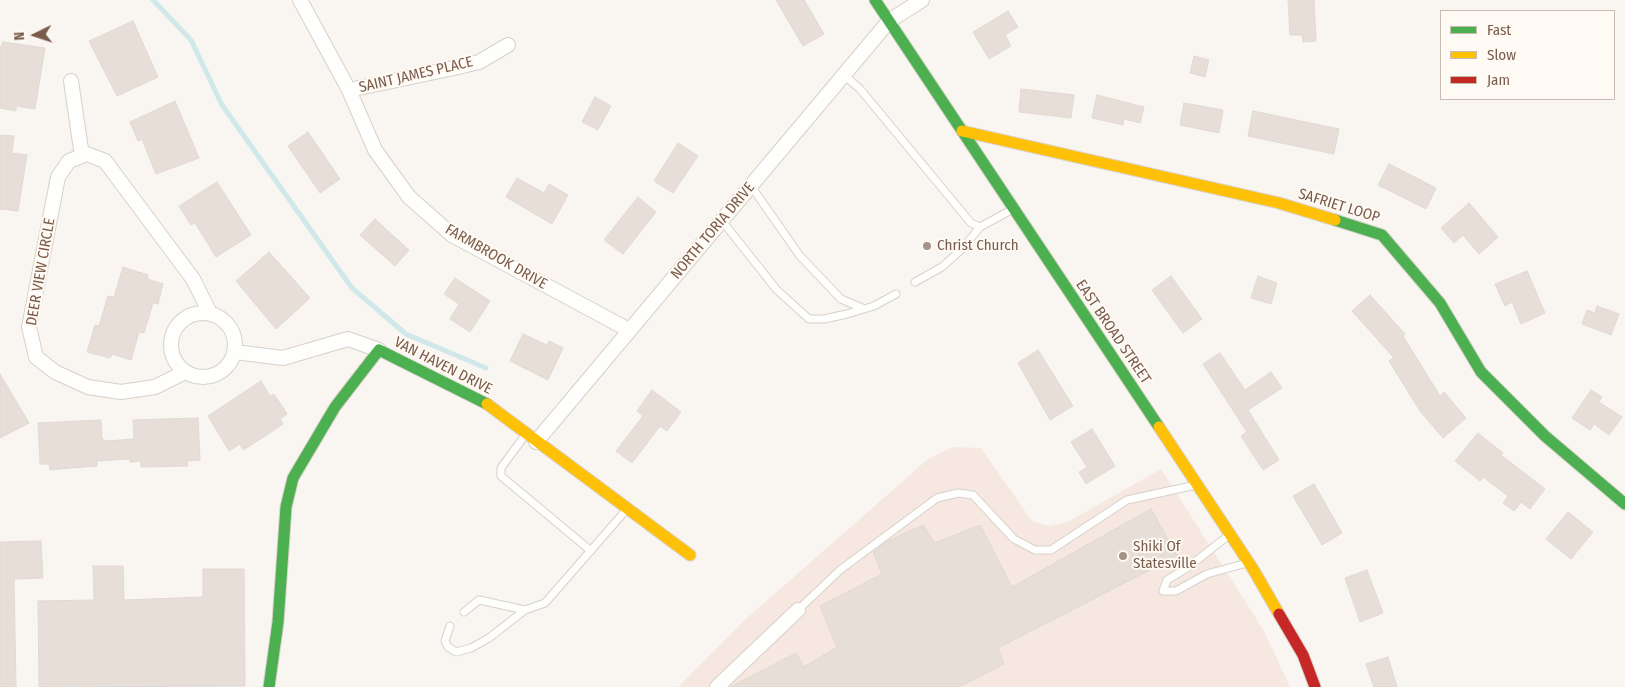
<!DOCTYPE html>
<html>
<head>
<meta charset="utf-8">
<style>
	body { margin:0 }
	#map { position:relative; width:1625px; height:687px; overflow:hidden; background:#f9f5f0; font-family:"Fira Sans Condensed",sans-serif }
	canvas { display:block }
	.legend { position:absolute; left:1440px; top:10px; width:175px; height:90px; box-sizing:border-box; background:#fffaf3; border:1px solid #cabbb1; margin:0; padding:6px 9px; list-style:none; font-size:15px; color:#7a5c4d }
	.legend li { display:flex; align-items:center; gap:10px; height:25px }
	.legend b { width:25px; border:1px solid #cabbb1 }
	.north { position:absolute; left:10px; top:10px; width:50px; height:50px; -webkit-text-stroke:4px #fffaf3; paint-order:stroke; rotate:266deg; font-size:14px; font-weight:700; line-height:20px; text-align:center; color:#7a5c4d }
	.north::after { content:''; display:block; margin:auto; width:18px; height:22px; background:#7a5c4d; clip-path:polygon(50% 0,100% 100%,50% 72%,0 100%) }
</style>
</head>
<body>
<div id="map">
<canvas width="1625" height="687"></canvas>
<ul class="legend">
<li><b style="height:6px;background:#4caf50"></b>Fast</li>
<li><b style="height:6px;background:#ffc107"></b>Slow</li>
<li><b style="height:6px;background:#c62828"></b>Jam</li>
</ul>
<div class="north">N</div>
</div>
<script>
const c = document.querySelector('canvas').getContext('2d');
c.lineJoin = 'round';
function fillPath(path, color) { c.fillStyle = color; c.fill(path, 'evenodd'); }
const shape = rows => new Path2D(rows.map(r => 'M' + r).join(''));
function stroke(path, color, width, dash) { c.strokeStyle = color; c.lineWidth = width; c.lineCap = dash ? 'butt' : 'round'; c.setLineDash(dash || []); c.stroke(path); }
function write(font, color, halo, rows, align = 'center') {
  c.font = font + ' "Fira Sans Condensed",sans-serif'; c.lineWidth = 4; c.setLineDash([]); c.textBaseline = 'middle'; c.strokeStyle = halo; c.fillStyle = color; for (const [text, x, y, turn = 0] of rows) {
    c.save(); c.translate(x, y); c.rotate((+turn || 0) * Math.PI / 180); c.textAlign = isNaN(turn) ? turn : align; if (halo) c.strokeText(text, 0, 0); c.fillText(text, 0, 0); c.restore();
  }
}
fillPath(shape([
	[953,447,981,448,1032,521,1049,526,1068,522,1161,469,1264,631,1290,687,678,687,746,619,928,459]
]), '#f6e8e1');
stroke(shape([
	[153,0,191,40,222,105,352,288,406,334,486,368]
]), '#d0e8ea', 5);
const building = shape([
	[776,0,804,0,824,34,803,46,776,0],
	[1288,0,1314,0,1316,41,1303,42,1302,35,1290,35,1288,0],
	[1008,11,1018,27,1005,35,1011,46,989,59,973,32,1008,11],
	[133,21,158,77,117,96,89,41,133,21],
	[3,42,45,48,35,109,16,106,16,111,0,108,0,49,3,42],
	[1194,56,1209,60,1205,77,1190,73,1194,56],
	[1021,89,1074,95,1071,118,1019,112,1021,89],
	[1097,95,1144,107,1140,123,1124,119,1123,125,1092,118,1097,95],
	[595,97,611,106,598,130,582,122,595,97],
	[175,101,199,158,156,174,142,139,138,141,130,122,175,101],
	[1184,103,1223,110,1219,133,1180,125,1184,103],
	[1253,111,1339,129,1334,154,1248,136,1253,111],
	[308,132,340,179,320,193,288,146,308,132],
	[0,135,14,136,12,153,27,155,18,211,0,209,0,135],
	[678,143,698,156,673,193,654,181,678,143],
	[1389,164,1436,188,1426,209,1378,185,1389,164],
	[517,178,544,193,549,184,568,195,552,224,506,197,517,178],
	[217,182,251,235,216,257,195,223,191,225,179,206,217,182],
	[638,197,656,212,623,254,604,240,638,197],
	[1469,203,1498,237,1479,254,1463,235,1454,243,1441,228,1469,203],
	[375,219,409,250,395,266,360,235,375,219],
	[269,252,310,298,276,329,236,281,269,252],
	[123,267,148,275,147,279,163,284,158,304,153,303,144,333,139,332,131,360,112,354,110,358,87,352,95,325,99,326,108,296,114,297,123,267],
	[1527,271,1545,313,1521,324,1512,302,1505,306,1495,284,1527,271],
	[1171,276,1202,319,1183,333,1152,290,1171,276],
	[1258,276,1277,283,1271,304,1251,298,1258,276],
	[455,278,490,301,470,332,450,319,459,304,444,294,455,278],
	[1370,295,1405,334,1403,336,1440,396,1444,392,1466,418,1443,438,1420,411,1389,361,1394,358,1352,311,1370,295],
	[1597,306,1619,314,1611,335,1582,324,1587,310,1595,313,1597,306],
	[523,334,547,345,549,341,563,348,548,380,510,361,523,334],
	[1038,350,1073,406,1050,420,1018,363,1038,350],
	[1220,353,1245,390,1271,372,1282,388,1248,410,1279,460,1263,470,1241,436,1247,432,1203,364,1220,353],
	[0,374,29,423,0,438,0,374],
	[261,381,270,396,274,394,287,414,280,419,283,424,262,438,243,450,240,444,229,451,208,416,261,381],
	[652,390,681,412,667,431,660,426,632,463,616,451,643,416,637,411,652,390],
	[1591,390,1602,397,1599,402,1622,417,1609,435,1594,424,1590,430,1572,418,1591,390],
	[198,418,200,460,187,461,188,466,141,467,141,461,130,462,130,459,97,461,97,466,71,468,50,470,49,464,40,464,38,423,101,420,102,439,107,441,134,439,133,420,198,418],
	[1092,429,1115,466,1086,484,1079,472,1087,467,1071,442,1092,429],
	[1478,433,1503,453,1501,455,1545,489,1530,509,1521,502,1514,511,1503,503,1508,496,1483,477,1480,481,1455,461,1478,433],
	[1314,484,1342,533,1322,545,1293,496,1314,484],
	[1151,509,1177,556,998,648,1004,664,959,687,730,687,796,653,804,667,837,647,820,606,882,574,873,552,886,542,923,525,935,543,980,525,1012,587,1151,509],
	[1568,512,1593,532,1571,559,1546,539,1568,512],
	[41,541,43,578,14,579,16,687,0,687,0,542,41,541],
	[93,566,123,566,124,600,203,597,203,569,244,569,245,686,39,687,38,601,94,600,93,566],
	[1367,570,1383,613,1360,622,1345,578,1367,570],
	[1388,657,1397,687,1374,687,1366,664,1388,657]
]);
fillPath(building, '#e6ded7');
stroke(building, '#e2d8d2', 1);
const lane = shape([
	[844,75,860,89,971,223,980,227,1013,209],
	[751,186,800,256,841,299,862,308],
	[722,221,777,290,809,319,824,319,847,314,874,306,896,294],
	[915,282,942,267,963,248,980,227],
	[526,434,501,468,501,476,591,551],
	[1229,535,1187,568,1167,580,1163,591,1176,591,1207,574,1247,563],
	[798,610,840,570,937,498,958,493,973,495,1014,539,1035,550,1051,550,1127,500,1196,485],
	[464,612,479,600,525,610,545,603,627,509],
	[450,626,445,641,448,647,456,652,471,648,489,638,525,610]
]);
const street = shape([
	[300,0,349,90,375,150,409,197,452,235,629,330],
	[71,81,82,156],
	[349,90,454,68,479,62,508,45],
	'171 345a32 32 0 1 1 64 0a32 32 0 1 1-64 0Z',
	[235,352,283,358,348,339,379,350],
	[185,372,155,387,121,392,88,387,55,372,36,357,29,327,58,177,69,161,87,154,105,161,193,279,210,313],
	[536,442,889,21,922,0],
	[717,687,798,610]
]);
const fast = shape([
	[875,0,1159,427],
	[1335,220,1382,235,1440,303,1481,372,1545,436,1625,504],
	[269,687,278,622,286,507,293,478,335,407,379,350,487,404]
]);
const slow = shape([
	[962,131,1279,203,1335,220],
	[487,404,690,555],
	[1159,427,1253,569,1279,614]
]);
const jam = shape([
	[1279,614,1303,655,1315,687]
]);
stroke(lane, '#d7d1cb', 9);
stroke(street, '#d7d1cb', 16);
stroke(fast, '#d9d2cb', 13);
stroke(slow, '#d9d2cb', 13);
stroke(jam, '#d9d2cb', 13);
stroke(lane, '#fefefd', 7);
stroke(street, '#fefefd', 14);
stroke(fast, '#4caf50', 11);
stroke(slow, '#ffc107', 11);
stroke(jam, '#c62828', 11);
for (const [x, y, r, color] of [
	[927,246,5,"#a69286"],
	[1123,556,5,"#a69286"]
]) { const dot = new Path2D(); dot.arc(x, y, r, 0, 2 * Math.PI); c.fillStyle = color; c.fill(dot); stroke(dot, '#fffaf3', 2); }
write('15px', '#7a5c4d', '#fffaf3', [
	["SAINT JAMES PLACE",416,75,-13],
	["SAFRIET LOOP",1339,206,17],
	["NORTH TORIA DRIVE",713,231,-50],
	["FARMBROOK DRIVE",496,257,30],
	["DEER VIEW CIRCLE",41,272,-80],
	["EAST BROAD STREET",1113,332,56],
	["VAN HAVEN DRIVE",443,366,27]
]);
write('15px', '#7a5c4d', '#fffaf3', [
	["Christ Church",937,246],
	["Shiki Of",1133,547],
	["Statesville",1133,564]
], 'left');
</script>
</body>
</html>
